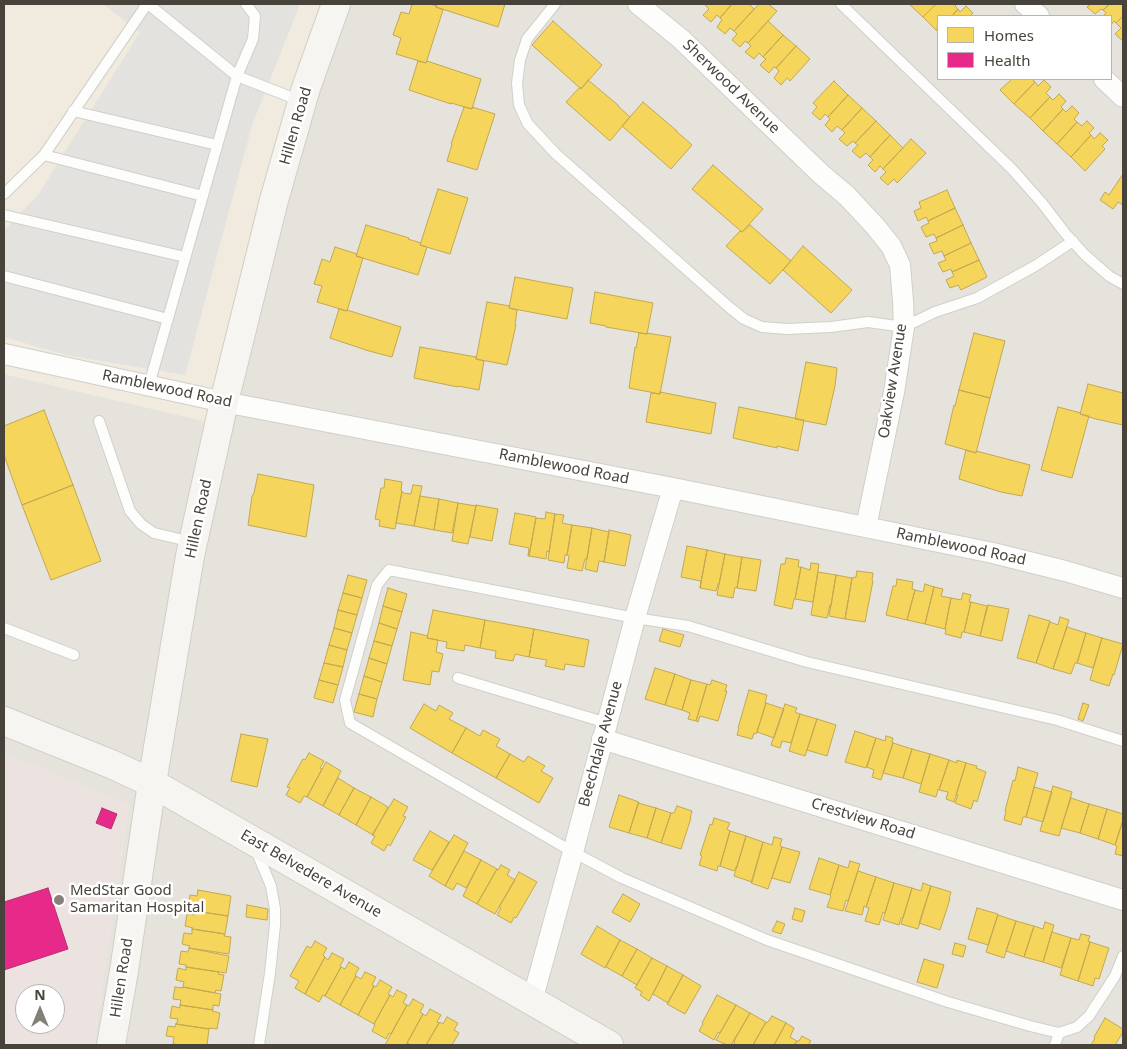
<!DOCTYPE html>
<html>
<head>
<meta charset="utf-8">
<style>
	body { margin:0 }
	#map { position:relative; width:1127px; height:1049px; overflow:hidden; background:#f2f1ee; font-family:"Noto Sans",sans-serif }
	canvas { display:block }
	.frame { position:absolute; inset:0; border:5px solid #48433a; pointer-events:none }
	.legend { position:absolute; left:937px; top:15px; width:175px; height:65px; box-sizing:border-box; background:#fff; border:1px solid #b6b4b0; margin:0; padding:6px 9px; list-style:none; font-size:15px; color:#48433a }
	.legend li { display:flex; align-items:center; gap:10px; height:25px }
	.legend b { width:25px; border:1px solid #b6b4b0 }
	.north { position:absolute; left:15px; top:984px; width:50px; height:50px; box-sizing:border-box; background:#fff; border:1px solid #b6b4b0; border-radius:50%; rotate:0deg; font-size:14px; font-weight:700; line-height:20px; text-align:center; color:#48433a }
	.north::after { content:''; display:block; margin:auto; width:18px; height:22px; background:#848079; clip-path:polygon(50% 0,100% 100%,50% 72%,0 100%) }
</style>
</head>
<body>
<div id="map">
<canvas width="1127" height="1049"></canvas>
<div class="frame"></div>
<ul class="legend">
<li><b style="height:14px;background:#f6d55c"></b>Homes</li>
<li><b style="height:14px;background:#e7298a"></b>Health</li>
</ul>
<div class="north">N</div>
</div>
<script>
const c = document.querySelector('canvas').getContext('2d');
c.lineJoin = 'round';
function fillPath(path, color) { c.fillStyle = color; c.fill(path, 'evenodd'); }
const shape = rows => new Path2D(rows.map(r => 'M' + r).join(''));
function stroke(path, color, width, dash) { c.strokeStyle = color; c.lineWidth = width; c.lineCap = dash ? 'butt' : 'round'; c.setLineDash(dash || []); c.stroke(path); }
function write(font, color, halo, rows, align = 'center') {
  c.font = font + ' "Noto Sans",sans-serif'; c.lineWidth = 5; c.setLineDash([]); c.textBaseline = 'middle'; c.strokeStyle = halo; c.fillStyle = color; for (const [text, x, y, turn = 0] of rows) {
    c.save(); c.translate(x, y); c.rotate((+turn || 0) * Math.PI / 180); c.textAlign = isNaN(turn) ? turn : align; if (halo) c.strokeText(text, 0, 0); c.fillText(text, 0, 0); c.restore();
  }
}
fillPath(shape([
	[345,4,1123,4,1123,1045,93,1045,129,805,4,754,4,374,221,425],
	[938,16,1111,16,1111,79,938,79]
]), '#e5e3dc');
fillPath(shape([
	[4,4,345,4,221,425,4,374]
]), '#f0eadf');
fillPath(shape([
	[4,754,129,805,93,1045,4,1045],
	[25,994,55,994,55,1024,25,1024]
]), '#ece2e0');
fillPath(shape([
	[103,4,300,4,252,125,185,375,66,355,4,337,4,231,38,195,140,32]
]), '#e4e2df');
const homes = shape([
	[412,4,431,4,436,6,436,7,443,10,426,63,396,54,401,38,393,35,401,12,409,14,412,4],
	[437,4,505,4,498,27,436,7,437,4],
	[705,4,732,4,720,18,717,15,711,22,703,15,709,9,705,5,705,4],
	[732,4,749,4,754,9,734,31,730,28,725,34,717,27,722,20,720,18,732,4],
	[759,4,768,4,777,11,748,43,745,41,740,47,732,40,737,34,734,31,759,4],
	[909,4,936,4,923,17,909,4],
	[936,4,957,4,955,6,958,9,952,16,938,16,937,31,923,17,936,4],
	[1091,4,1110,4,1103,10,1101,9,1095,14,1087,7,1091,4],
	[1110,4,1123,4,1123,16,1116,23,1114,21,1111,25,1111,16,1103,16,1106,13,1103,10,1110,4],
	[966,6,973,13,970,16,952,16,958,9,960,12,966,6],
	[1123,16,1123,41,1115,34,1121,28,1116,23,1123,16],
	[553,21,602,65,581,89,532,45,553,21],
	[768,21,783,35,763,57,759,53,754,59,745,52,751,46,748,43,768,21],
	[783,35,796,46,776,68,774,67,769,73,760,65,766,59,763,57,783,35],
	[796,46,810,59,790,81,787,78,781,85,774,78,779,71,776,68,796,46],
	[418,61,426,63,427,61,481,79,472,109,451,103,451,104,409,90,418,61],
	[1012,79,1035,79,1033,81,1035,82,1014,104,1000,90,1012,79],
	[588,80,618,105,618,106,630,117,610,141,566,102,580,87,581,89,588,80],
	[1044,80,1051,87,1046,93,1050,97,1030,118,1014,104,1035,82,1038,86,1044,80],
	[834,81,848,95,828,117,825,114,820,120,812,113,817,107,813,103,834,81],
	[1059,94,1066,101,1061,107,1063,109,1043,131,1030,118,1050,97,1053,100,1059,94],
	[848,95,862,108,842,130,837,126,832,132,825,125,830,119,828,117,848,95],
	[643,102,677,131,676,131,692,145,671,169,622,126,643,102],
	[1072,106,1079,113,1074,119,1077,122,1057,144,1043,131,1063,109,1066,112,1072,106],
	[464,107,472,109,472,107,495,114,477,170,447,161,452,144,451,144,464,107],
	[862,108,876,121,855,143,853,141,847,146,839,139,845,133,842,130,862,108],
	[876,121,890,135,870,157,866,153,860,158,852,151,858,145,855,143,876,121],
	[1087,121,1094,128,1089,133,1091,135,1071,157,1057,144,1077,122,1082,126,1087,121],
	[1100,133,1108,140,1102,146,1105,149,1085,171,1071,157,1091,135,1094,139,1100,133],
	[890,135,903,148,883,169,880,166,875,172,868,165,873,160,870,157,890,135],
	[911,139,926,153,897,183,894,179,888,185,880,178,886,172,883,169,911,139],
	[713,165,763,209,742,232,692,189,713,165],
	[1123,174,1123,205,1118,202,1113,209,1100,200,1105,192,1109,195,1123,174],
	[438,189,468,198,450,254,420,245,438,189],
	[947,190,955,208,928,221,926,217,918,221,914,211,921,208,919,202,947,190],
	[955,208,963,225,936,238,934,234,926,237,921,227,929,223,928,221,955,208],
	[366,225,409,238,408,239,421,243,420,245,427,247,418,275,356,256,366,225],
	[750,225,791,261,770,284,726,246,740,231,742,232,750,225],
	[963,225,971,243,944,256,942,251,934,254,929,244,937,241,936,238,963,225],
	[971,243,979,260,952,272,951,269,943,272,938,263,946,260,944,256,971,243],
	[803,246,852,290,831,313,783,270,803,246],
	[335,247,357,254,356,256,363,258,347,311,317,302,322,286,314,284,322,259,330,262,335,247],
	[979,260,987,277,961,290,958,285,950,288,946,280,954,276,952,272,979,260],
	[515,277,573,288,567,319,509,308,515,277],
	[595,292,653,303,647,334,606,327,606,326,590,323,595,292],
	[487,302,510,306,509,308,517,310,515,325,516,325,507,365,476,359,487,302],
	[339,309,347,311,347,310,401,327,392,357,369,351,330,338,339,309],
	[639,333,647,334,647,333,671,337,660,394,629,388,635,347,636,348,639,333],
	[974,333,1005,341,990,398,959,390,974,333],
	[420,347,476,357,476,359,484,361,479,390,458,386,458,387,414,378,420,347],
	[806,362,837,368,835,386,826,425,795,419,806,362],
	[1088,384,1123,393,1123,425,1096,419,1080,414,1088,384],
	[959,390,990,398,976,453,945,444,954,405,955,406,959,390],
	[660,392,716,403,711,434,646,422,651,393,660,394,660,392],
	[739,407,804,420,798,451,777,446,777,448,733,438,739,407],
	[1058,407,1081,413,1080,414,1089,416,1072,478,1041,470,1058,407],
	[44,410,73,485,22,505,4,455,4,426,44,410],
	[966,450,976,453,976,451,1030,465,1022,496,1001,492,959,479,966,450],
	[258,474,314,485,306,537,248,525,252,496,254,493,258,474],
	[385,479,402,482,401,491,402,491,395,529,379,526,380,520,375,519,381,488,384,488,385,479],
	[73,485,101,561,51,580,22,505,73,485],
	[413,485,422,486,414,526,396,523,402,491,403,493,411,494,413,485],
	[420,496,439,499,434,530,414,526,420,496],
	[439,499,458,503,452,533,434,530,439,499],
	[458,503,476,506,468,544,452,541,458,503],
	[476,505,498,509,492,541,470,537,476,505],
	[546,512,555,514,549,552,547,551,546,559,529,556,536,518,545,519,546,512],
	[515,513,536,517,529,556,528,556,529,548,509,544,515,513],
	[555,514,564,515,562,523,572,525,567,555,565,555,564,563,548,560,555,514],
	[572,525,592,528,587,559,585,559,582,571,567,568,569,556,567,555,572,525],
	[592,528,609,532,604,562,599,561,597,572,585,569,592,528],
	[609,530,631,535,625,566,604,562,609,530],
	[687,546,707,550,700,588,701,581,681,577,687,546],
	[707,550,725,554,719,584,718,584,716,591,700,588,707,550],
	[725,554,741,557,742,557,737,588,735,587,733,598,717,595,725,554],
	[742,557,761,560,756,591,737,588,742,557],
	[786,558,799,560,798,567,801,567,795,599,794,599,792,609,774,605,781,564,785,564,786,558],
	[811,563,819,564,813,602,795,599,801,567,810,570,811,563],
	[857,571,873,573,872,580,873,581,865,622,845,619,852,578,856,577,857,571],
	[818,572,836,575,831,606,830,605,827,618,811,615,818,572],
	[348,575,367,580,362,598,343,593,348,575],
	[836,575,852,578,845,619,829,616,836,575],
	[897,579,913,582,912,589,915,590,907,620,886,615,893,586,896,586,897,579],
	[925,584,934,587,925,624,907,620,915,590,923,592,925,584],
	[934,587,943,589,941,596,951,598,945,629,925,624,934,587],
	[388,588,407,594,402,612,383,606,388,588],
	[343,593,362,598,357,615,338,610,343,593],
	[963,593,971,595,969,602,971,602,964,632,962,632,961,638,945,634,946,629,945,629,951,598,961,600,963,593],
	[971,602,987,606,980,636,964,632,971,602],
	[988,605,1009,609,1002,641,980,636,988,605],
	[383,606,402,612,397,629,379,623,383,606],
	[338,610,357,615,352,633,334,628,338,610],
	[433,610,485,620,480,648,465,645,464,651,446,648,447,642,427,638,433,610],
	[1029,615,1050,621,1036,663,1017,658,1029,615],
	[1060,617,1069,620,1053,669,1036,663,1050,622,1058,625,1060,617],
	[485,620,534,629,529,657,515,654,513,661,495,658,496,651,480,648,485,620],
	[379,623,397,629,392,646,374,641,379,623],
	[1067,627,1086,633,1077,663,1075,663,1071,674,1053,669,1067,627],
	[334,628,352,633,347,650,329,645,334,628],
	[534,629,589,640,584,667,565,664,564,670,545,666,547,660,529,657,534,629],
	[663,629,684,635,680,647,659,641,663,629],
	[411,632,428,636,427,638,438,640,436,652,443,654,439,672,432,671,430,685,403,680,411,632],
	[1086,633,1102,638,1093,668,1077,663,1086,633],
	[1102,638,1123,644,1114,675,1113,674,1109,686,1090,680,1102,638],
	[374,641,392,646,387,664,369,658,374,641],
	[329,645,347,650,343,667,324,663,329,645],
	[369,658,387,664,382,682,364,676,369,658],
	[324,663,343,667,338,685,319,680,324,663],
	[655,668,675,674,665,705,645,699,655,668],
	[675,674,691,680,682,710,665,705,675,674],
	[364,676,382,682,377,699,359,694,364,676],
	[319,680,338,685,333,703,314,698,319,680],
	[691,680,707,684,696,721,688,719,690,713,682,710,691,680],
	[712,680,727,685,725,691,727,691,718,721,700,716,698,722,696,721,707,684,710,685,712,680],
	[749,690,767,695,765,703,766,703,757,732,756,734,754,733,752,739,737,735,739,728,738,728,749,690],
	[359,694,377,699,373,717,354,712,359,694],
	[766,703,784,709,774,738,757,732,766,703],
	[1083,703,1089,705,1083,721,1078,719,1083,703],
	[424,704,436,711,439,705,453,713,449,719,466,728,452,753,410,728,424,704],
	[785,704,797,708,795,712,800,714,791,743,782,741,780,748,771,745,785,704],
	[800,714,817,719,805,756,789,751,800,714],
	[817,719,836,725,827,756,807,750,817,719],
	[466,728,480,736,483,730,500,739,496,746,510,754,496,778,452,753,466,728],
	[855,731,876,738,866,768,845,762,855,731],
	[241,734,268,739,257,787,231,781,241,734],
	[886,736,893,738,892,743,893,743,881,780,872,777,874,770,867,767,876,738,885,741,886,736],
	[893,743,912,749,903,778,883,773,893,743],
	[912,749,930,754,921,784,903,778,912,749],
	[309,753,324,761,320,768,322,769,307,797,304,796,300,803,286,795,290,788,287,787,303,759,305,760,309,753],
	[510,754,524,762,528,756,545,766,541,771,553,778,539,803,496,778,510,754],
	[930,754,949,760,939,790,938,789,936,797,919,792,930,754],
	[949,760,957,763,957,760,966,763,954,802,946,799,948,792,939,790,949,760],
	[326,762,341,771,323,806,307,797,326,762],
	[966,763,977,766,976,768,986,772,977,802,974,800,971,809,955,803,958,795,956,795,966,763],
	[1018,767,1038,773,1026,817,1023,817,1021,825,1004,820,1006,811,1005,811,1013,780,1015,781,1018,767],
	[338,778,354,788,339,815,323,806,338,778],
	[1053,786,1072,792,1059,836,1040,831,1053,786],
	[1034,787,1052,792,1043,822,1026,817,1034,787],
	[354,788,371,797,356,825,339,815,354,788],
	[619,795,639,802,629,833,609,827,619,795],
	[371,797,388,807,373,835,356,825,371,797],
	[1071,798,1089,804,1080,833,1061,828,1071,798],
	[394,799,408,807,403,816,406,817,390,846,388,844,384,851,371,843,375,836,372,835,394,799],
	[638,803,656,808,647,838,629,833,638,803],
	[1089,804,1107,809,1098,839,1080,833,1089,804],
	[677,806,692,811,690,818,691,818,681,849,661,843,671,813,674,813,677,806],
	[656,808,671,813,661,843,647,838,656,808],
	[1107,809,1123,814,1123,820,1115,845,1098,839,1107,809],
	[714,818,730,823,727,829,730,831,720,866,718,866,717,871,699,865,702,856,700,855,710,824,712,825,714,818],
	[1123,820,1123,856,1115,854,1117,846,1115,845,1123,820],
	[430,831,449,842,432,870,413,860,430,831],
	[730,831,746,836,737,867,736,867,734,871,720,866,730,831],
	[454,835,468,843,445,886,429,876,454,835],
	[746,836,763,842,752,882,734,876,746,836],
	[774,837,782,839,780,846,782,847,768,889,751,883,763,842,772,845,774,837],
	[782,847,800,852,790,883,772,878,782,847],
	[464,851,481,860,466,888,457,883,453,890,445,886,464,851],
	[819,858,839,865,830,895,809,889,819,858],
	[481,860,497,869,477,904,463,896,481,860],
	[850,861,860,864,848,901,846,900,843,911,827,907,831,896,830,895,839,865,848,868,850,861],
	[501,865,510,870,507,875,515,880,495,914,477,904,497,869,498,870,501,865],
	[858,871,876,877,866,907,864,906,862,915,845,911,858,871],
	[519,872,537,882,516,918,514,917,511,923,497,915,501,908,499,907,519,872],
	[876,877,894,883,885,913,883,912,879,925,865,921,869,908,866,907,876,877],
	[894,883,912,888,903,918,901,918,899,925,883,920,894,883],
	[923,883,931,886,918,929,901,924,912,888,921,891,923,883],
	[931,886,951,892,949,899,950,899,940,930,919,923,931,886],
	[198,890,231,896,228,916,195,911,194,911,195,908,188,907,190,895,197,896,198,890],
	[623,894,640,904,630,922,612,912,623,894],
	[247,905,268,909,267,920,246,917,247,905],
	[795,908,805,911,802,922,792,919,795,908],
	[977,908,998,914,988,945,968,939,977,908],
	[195,911,228,916,225,934,192,929,193,928,185,926,187,914,195,915,195,911],
	[998,915,1016,921,1004,958,986,952,998,915],
	[777,921,785,924,781,934,772,931,777,921],
	[1016,921,1034,926,1024,957,1006,951,1016,921],
	[1045,922,1054,925,1043,962,1024,957,1034,926,1043,929,1045,922],
	[597,926,620,940,605,968,581,954,597,926],
	[192,929,225,934,224,936,231,937,229,954,189,948,190,946,182,944,184,933,192,934,192,929],
	[1052,932,1071,938,1061,968,1043,962,1052,932],
	[1081,934,1090,936,1088,941,1090,942,1078,981,1060,975,1071,938,1079,940,1081,934],
	[620,940,637,949,622,976,606,967,620,940],
	[315,941,327,948,323,955,325,957,305,994,295,988,299,981,290,976,307,946,311,948,315,941],
	[1090,942,1109,948,1099,979,1095,978,1093,986,1078,981,1090,942],
	[955,943,966,946,963,957,952,954,955,943],
	[189,948,229,956,226,973,186,967,186,965,179,964,181,951,188,952,189,948],
	[637,949,652,958,637,985,622,976,637,949],
	[332,953,344,959,340,966,341,967,325,996,323,995,319,1002,305,994,325,957,328,960,332,953],
	[652,958,667,966,649,1001,640,995,642,992,635,988,652,958],
	[924,959,944,965,937,988,917,982,924,959],
	[349,962,359,968,355,975,356,976,340,1005,325,996,341,967,345,969,349,962],
	[667,966,683,975,668,1003,653,994,667,966],
	[186,967,219,972,218,974,224,975,221,991,216,990,215,993,183,987,184,982,176,980,178,968,186,970,186,967],
	[365,972,376,977,372,985,374,986,358,1015,340,1005,356,976,361,979,365,972],
	[683,975,701,986,685,1014,667,1004,683,975],
	[380,980,392,987,388,994,390,995,374,1024,358,1015,374,986,376,987,380,980],
	[175,987,183,988,183,987,221,994,219,1006,213,1005,213,1010,180,1005,181,1000,173,999,175,987],
	[397,990,407,995,403,1003,407,1005,391,1034,389,1033,386,1039,372,1031,375,1025,374,1024,390,995,393,997,397,990],
	[717,995,736,1005,720,1033,718,1032,714,1040,699,1031,703,1024,702,1023,717,995],
	[413,999,424,1005,420,1012,423,1014,407,1043,406,1045,385,1045,407,1005,409,1006,413,999],
	[180,1005,213,1010,212,1011,220,1013,217,1029,209,1028,209,1029,176,1024,176,1023,177,1023,178,1019,170,1018,172,1006,180,1008,180,1005],
	[736,1005,750,1013,731,1045,727,1045,716,1040,736,1005],
	[430,1009,441,1015,437,1022,439,1023,426,1045,411,1045,407,1043,423,1014,426,1016,430,1009],
	[750,1013,766,1022,753,1045,733,1045,735,1042,734,1041,750,1013],
	[772,1016,786,1023,774,1045,753,1045,766,1022,767,1023,772,1016],
	[447,1017,458,1023,454,1030,459,1033,452,1045,426,1045,439,1023,440,1022,443,1024,447,1017],
	[1105,1018,1123,1029,1123,1032,1115,1045,1091,1045,1095,1038,1094,1037,1105,1018],
	[786,1023,794,1028,790,1037,797,1041,794,1045,774,1045,786,1023],
	[176,1024,209,1029,207,1045,181,1045,173,1044,174,1037,166,1036,168,1026,175,1027,176,1024],
	[802,1036,811,1041,808,1045,794,1045,797,1041,799,1041,802,1036]
]);
fillPath(homes, '#f6d55c');
stroke(homes, '#c2a952', 1);
const health = shape([
	[102,808,117,814,111,829,96,823,102,808],
	[48,888,68,949,4,970,4,902,48,888]
]);
fillPath(health, '#e7298a');
stroke(health, '#b73172', 1);
const lane = shape([
	[148,4,237,76,253,39,255,16,246,4],
	[555,4,527,39,520,60,517,83,519,105,528,124,556,154,729,307,744,319,762,327,787,329,831,327,868,322,904,327,935,312,977,298,1035,266,1073,241],
	[841,4,1012,169,1042,203,1065,233,1085,255,1109,276,1123,284],
	[73,111,217,145],
	[44,155,203,196],
	[4,194,44,155,147,4],
	[4,215,185,257],
	[4,276,168,319],
	[149,385,237,76,301,101],
	[99,421,130,511,141,524,154,533,192,542],
	[4,628,74,655],
	[458,678,607,723],
	[1123,741,1057,720,807,662,688,626,635,618,389,570,377,585,345,700,350,723,573,852,622,878,767,940,948,1002,1030,1026,1059,1033,1077,1027,1089,1016,1115,976,1123,956],
	[255,848,271,886,275,909,275,925,270,973,259,1045],
	[1055,1045,1059,1033]
]);
const street = shape([
	[638,4,681,39,821,174,847,196,875,226,891,246,900,265,903,301,904,327,894,392,866,527],
	[1025,4,1039,16],
	[1104,79,1123,97],
	[4,354,224,402,673,488,993,553,1065,571,1123,588],
	[602,739,1123,900],
	[532,1001,573,852,635,618,673,488]
]);
const secondary = shape([
	[4,721,111,764,152,783,609,1045],
	[111,1045,124,971,152,783,190,556,224,402,274,200,306,88,336,4]
]);
stroke(lane, '#d0cfcb', 12);
stroke(street, '#d0cfcb', 22);
stroke(secondary, '#d0cec5', 30);
stroke(lane, '#fdfdfc', 10);
stroke(street, '#fdfdfc', 20);
stroke(secondary, '#f6f5f1', 28);
for (const [x, y, r, color] of [
	[59,900,6,"#848079"]
]) { const dot = new Path2D(); dot.arc(x, y, r, 0, 2 * Math.PI); c.fillStyle = color; c.fill(dot); stroke(dot, '#fff', 2); }
write('15px', '#48433a', '#fff', [
	["Sherwood Avenue",731,87,44],
	["Hillen Road",296,126,-74],
	["Oakview Avenue",893,381,-81],
	["Ramblewood Road",167,389,12],
	["Ramblewood Road",564,467,11],
	["Hillen Road",199,519,-78],
	["Ramblewood Road",961,547,12],
	["Beechdale Avenue",601,744,-75],
	["Crestview Road",863,819,17],
	["East Belvedere Avenue",311,874,30],
	["Hillen Road",122,978,-81]
]);
write('15px', '#48433a', '#fff', [
	["MedStar Good",70,891],
	["Samaritan Hospital",70,908]
], 'left');
</script>
</body>
</html>
